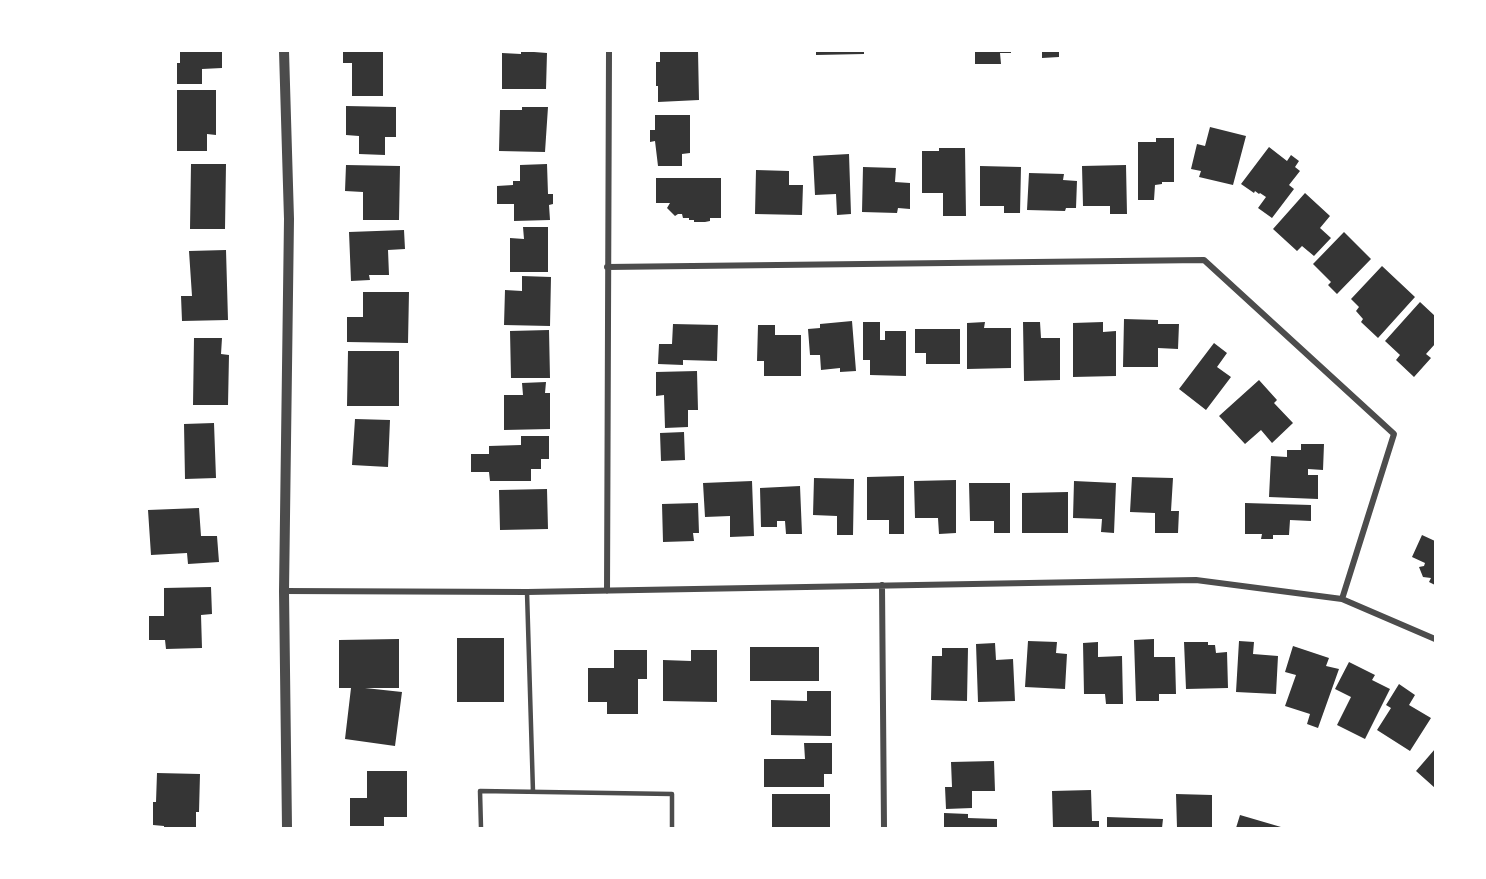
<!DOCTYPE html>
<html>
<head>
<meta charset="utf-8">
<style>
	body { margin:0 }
	#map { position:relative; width:1486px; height:879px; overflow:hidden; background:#fff; font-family:"Work Sans",sans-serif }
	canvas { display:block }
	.frame { position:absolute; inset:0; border:52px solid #fff; pointer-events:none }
</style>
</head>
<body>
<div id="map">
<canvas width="1486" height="879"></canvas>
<div class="frame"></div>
</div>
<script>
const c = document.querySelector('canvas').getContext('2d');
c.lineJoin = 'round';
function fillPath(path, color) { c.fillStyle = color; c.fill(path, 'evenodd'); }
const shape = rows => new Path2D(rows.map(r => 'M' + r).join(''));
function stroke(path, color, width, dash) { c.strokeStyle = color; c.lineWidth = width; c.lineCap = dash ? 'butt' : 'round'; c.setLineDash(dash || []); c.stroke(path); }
fillPath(shape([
	[180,51,222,51,222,68,202,69,202,84,177,84,177,63,180,63],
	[343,51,383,51,383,96,352,96,352,63,343,63],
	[521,51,547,53,546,89,502,89,502,53,521,54],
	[660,51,698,51,699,100,658,102,658,86,656,86,656,62,660,62],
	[816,51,864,51,864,54,816,55],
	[975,51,1011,51,1011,53,1000,53,1001,64,975,64],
	[1042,51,1059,51,1059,57,1042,58],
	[177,90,216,90,216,135,207,134,207,151,177,151],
	[346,106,396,107,396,137,385,137,385,155,359,154,359,136,346,135],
	[522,107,548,107,545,152,499,151,500,110,522,110],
	[655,115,690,115,690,153,682,154,682,166,658,166,655,141,650,142,650,130,655,130],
	[1210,127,1246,136,1233,185,1199,177,1201,171,1191,169,1197,144,1205,146],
	[1156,138,1174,138,1174,182,1162,182,1162,184,1155,185,1154,200,1138,200,1138,142,1156,142],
	[1269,147,1287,161,1291,155,1299,161,1295,167,1300,171,1289,185,1294,189,1272,218,1258,208,1266,197,1260,193,1259,194,1255,191,1254,193,1241,184],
	[939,148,965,148,966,216,943,216,943,193,922,193,922,151,939,151],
	[849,154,851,214,837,215,836,194,815,195,813,156],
	[191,164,226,164,225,229,190,229],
	[547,164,548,194,553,194,553,204,549,205,550,220,514,221,514,204,497,204,497,186,513,185,513,181,520,181,520,165],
	[346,165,400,166,399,220,363,220,363,192,345,191],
	[1126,165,1127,214,1110,214,1110,206,1083,206,1082,166],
	[980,166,1021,167,1020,213,1004,213,1004,206,980,206],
	[863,167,896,168,895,182,910,183,910,209,898,208,897,213,862,212],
	[756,170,789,171,789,185,803,185,802,215,755,214],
	[1029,173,1064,174,1063,180,1077,181,1076,208,1066,208,1065,211,1027,210],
	[656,178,721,178,721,218,710,218,710,221,705,222,694,222,694,220,689,220,689,218,683,218,682,214,678,214,675,216,667,208,670,203,656,203],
	[1305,193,1330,216,1320,228,1331,238,1314,256,1302,246,1297,251,1273,229],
	[523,227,548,227,548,272,510,272,510,238,524,239],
	[404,230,405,249,388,250,389,275,369,275,370,280,351,281,349,232],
	[1344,232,1371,259,1337,294,1328,285,1331,282,1313,264],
	[226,250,228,320,182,321,181,296,192,296,189,251],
	[1382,266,1415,297,1378,338,1361,322,1363,319,1356,311,1359,307,1351,299],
	[522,276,551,277,550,326,504,325,505,290,522,291],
	[363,292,409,292,408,343,347,342,347,317,363,317],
	[1420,302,1435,316,1435,344,1426,354,1431,358,1414,377,1396,360,1400,355,1385,341],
	[1124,319,1158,320,1158,324,1179,324,1178,349,1158,348,1158,367,1123,367],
	[852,321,856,371,840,372,840,368,821,370,820,355,810,355,808,329,820,328,820,324],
	[863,322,880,322,880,340,885,340,885,331,906,331,906,376,870,375,870,360,863,360],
	[985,322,984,328,1011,328,1011,368,967,369,967,323],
	[1023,322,1040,322,1041,338,1060,338,1060,380,1024,381],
	[1103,322,1103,332,1116,331,1116,376,1073,377,1073,323],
	[673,324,718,325,717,361,683,360,683,365,658,364,659,344,672,344],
	[758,325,775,325,775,335,801,335,801,376,764,376,764,361,757,361],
	[915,329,960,329,960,364,926,364,926,353,915,353],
	[549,330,550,378,511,378,510,331],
	[194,338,222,338,221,354,229,355,228,405,193,405],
	[1214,343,1227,353,1217,367,1231,377,1206,410,1179,389],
	[348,351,399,351,399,406,347,406],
	[697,371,698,410,688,410,688,427,665,428,664,395,656,396,656,372],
	[1259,380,1277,400,1274,403,1293,423,1272,443,1261,430,1245,444,1219,416],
	[546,382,545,393,550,393,550,429,504,430,504,395,523,395,522,383],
	[355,419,390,420,388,467,352,465],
	[214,423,216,478,185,479,184,424],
	[684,432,685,460,661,461,660,433],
	[521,436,549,436,549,459,541,459,541,469,531,469,531,481,490,481,489,472,471,472,471,454,489,454,489,446,521,445],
	[1301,444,1324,444,1323,470,1308,469,1308,475,1318,475,1318,499,1269,497,1271,456,1287,457,1287,450,1301,450],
	[904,476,904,534,889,534,889,520,867,520,867,477],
	[1132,477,1173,478,1171,511,1179,511,1178,533,1155,533,1155,513,1130,512],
	[814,478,854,479,853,535,837,535,837,516,813,515],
	[956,480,956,533,939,534,938,518,915,518,914,481],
	[752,481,754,536,730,537,730,516,705,517,703,483],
	[1074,481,1116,483,1114,533,1101,532,1102,519,1073,518],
	[969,483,1010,483,1010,533,994,533,994,521,970,521],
	[800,486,802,534,786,534,785,521,777,521,777,527,761,527,760,488],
	[547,489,548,529,500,530,499,490],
	[1068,492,1068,533,1022,533,1022,493],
	[698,503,699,533,693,533,694,541,663,542,662,504],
	[1245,503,1311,505,1311,521,1290,520,1289,535,1273,535,1273,539,1261,539,1262,534,1245,534],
	[199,508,201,536,217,536,219,562,188,564,187,553,151,555,148,510],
	[1422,535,1435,541,1435,585,1429,582,1431,578,1423,577,1419,567,1424,566,1425,563,1412,557],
	[211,587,212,614,201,615,202,648,166,649,165,640,149,640,149,616,164,616,164,588],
	[457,638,504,638,504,702,457,702],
	[399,639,399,688,365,688,402,692,395,746,345,739,351,688,339,688,339,640],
	[1154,639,1154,657,1175,657,1176,694,1159,694,1159,701,1136,701,1134,640],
	[1028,641,1057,642,1056,653,1067,654,1065,689,1025,687],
	[1239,641,1254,642,1253,654,1278,656,1276,694,1236,692],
	[1098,642,1098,657,1122,656,1123,704,1106,704,1105,694,1084,694,1083,643],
	[1184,642,1208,642,1208,645,1215,645,1216,653,1227,652,1228,688,1186,689],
	[995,643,996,660,1013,659,1015,701,978,702,976,644],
	[1293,646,1329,658,1326,666,1339,669,1318,728,1307,724,1310,714,1285,706,1296,675,1285,672],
	[750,647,819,647,819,681,750,681],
	[942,648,968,648,967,701,931,700,932,656,942,656],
	[614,650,647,650,647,679,638,679,638,714,607,714,607,702,588,702,588,668,614,668],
	[691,650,717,650,717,702,663,701,663,660,691,661],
	[1349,662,1375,675,1372,680,1390,689,1365,739,1337,725,1351,697,1335,689],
	[1399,684,1415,695,1409,705,1431,718,1410,751,1377,730,1391,708,1386,705],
	[807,691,831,691,831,736,771,735,771,700,807,701],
	[804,743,832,743,832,774,824,774,824,787,764,787,764,759,805,759],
	[1435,749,1435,788,1416,771],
	[994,761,995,791,972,791,972,808,946,809,945,787,952,787,951,762],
	[367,771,407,771,407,817,384,817,384,826,350,826,350,798,367,798],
	[157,773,200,774,199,812,196,812,196,828,164,828,164,826,153,825,153,802,156,802],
	[1091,790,1092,821,1099,821,1099,828,1053,828,1052,791],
	[772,794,830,794,830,828,772,828],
	[1176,794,1212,795,1212,828,1177,828],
	[944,813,968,814,968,818,997,819,997,828,944,828],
	[1240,815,1281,827,1281,828,1236,828],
	[1107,817,1163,819,1162,828,1107,828]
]), '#353535');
stroke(shape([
	[527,592,533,792],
	[481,828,480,791,672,794,672,828]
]), '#4c4c4c', 4.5);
stroke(shape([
	[607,267,1204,260,1394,434,1342,599],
	[882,585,884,828],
	[284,591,527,592,1196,580,1342,599,1435,639],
	[607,591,609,51]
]), '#4c4c4c', 6);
stroke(shape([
	[284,51,289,219,284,591,287,828]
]), '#4c4c4c', 10);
</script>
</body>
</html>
